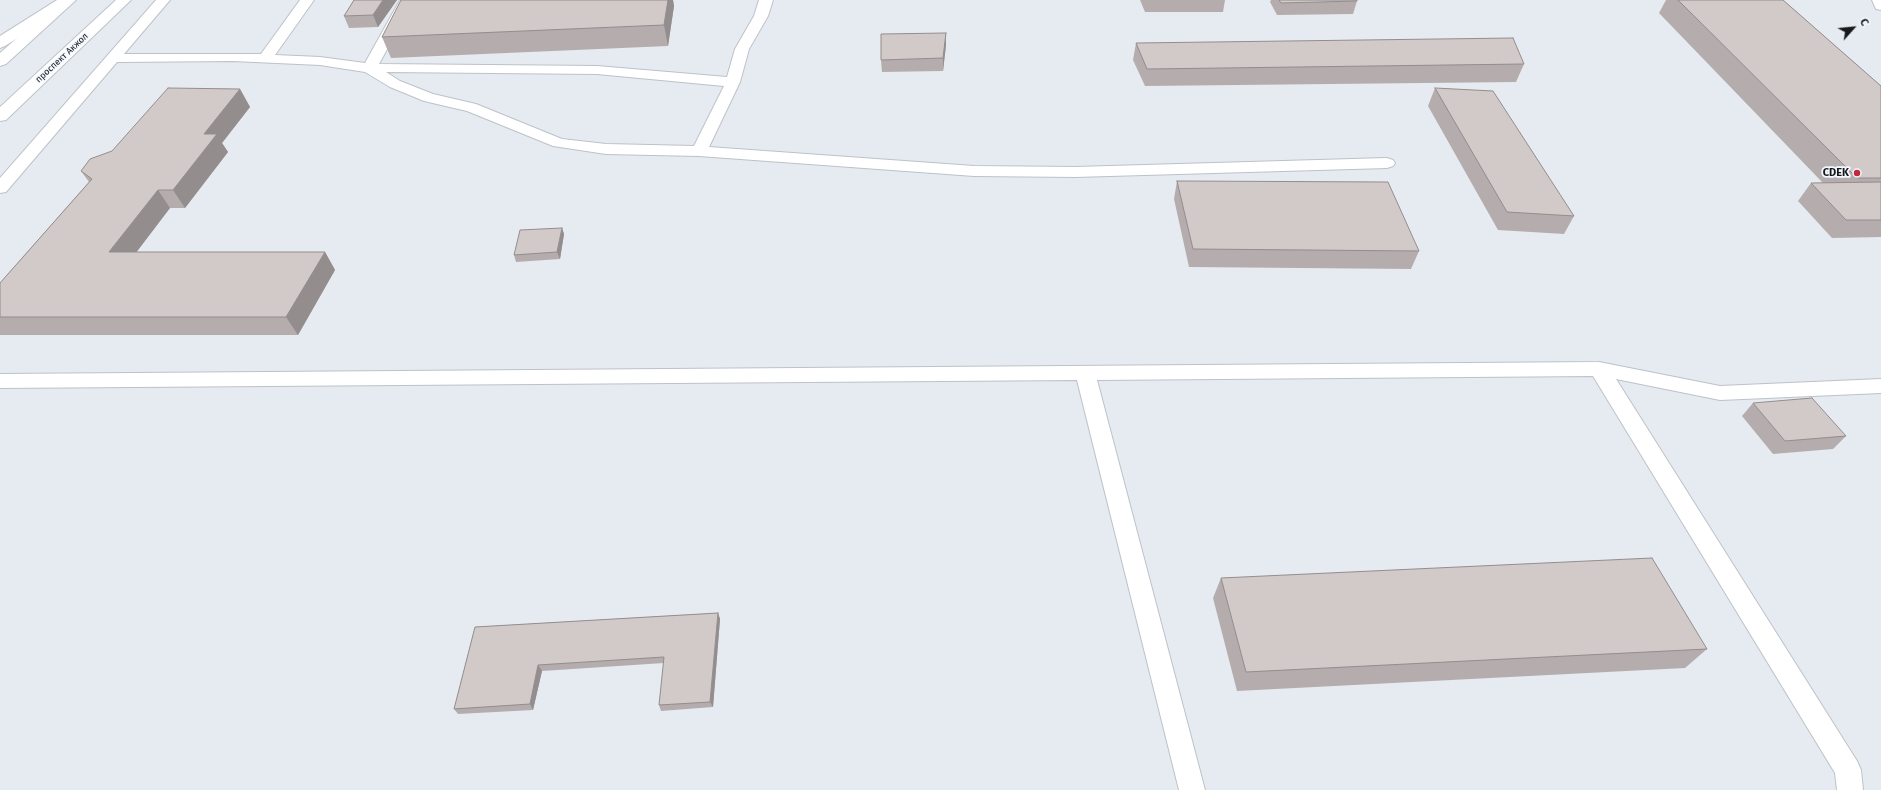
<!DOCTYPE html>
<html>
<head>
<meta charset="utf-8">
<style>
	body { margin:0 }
	#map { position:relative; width:1881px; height:790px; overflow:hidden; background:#e6ebf1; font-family:"Fira Sans",sans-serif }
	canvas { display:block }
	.north { position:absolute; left:1833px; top:8px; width:40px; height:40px; -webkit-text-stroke:3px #f3f9ff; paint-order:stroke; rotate:63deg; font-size:11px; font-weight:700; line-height:16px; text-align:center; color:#16181a }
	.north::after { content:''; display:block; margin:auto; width:14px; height:18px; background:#16181a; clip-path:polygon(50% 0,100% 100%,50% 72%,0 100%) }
</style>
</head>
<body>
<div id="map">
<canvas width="1881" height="790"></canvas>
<div class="north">С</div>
</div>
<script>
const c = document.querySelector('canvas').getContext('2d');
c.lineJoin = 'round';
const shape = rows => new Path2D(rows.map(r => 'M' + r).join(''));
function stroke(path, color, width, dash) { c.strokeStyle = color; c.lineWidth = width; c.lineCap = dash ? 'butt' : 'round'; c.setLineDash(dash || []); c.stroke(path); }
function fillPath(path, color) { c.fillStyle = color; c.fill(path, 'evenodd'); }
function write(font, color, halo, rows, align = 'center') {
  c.font = font + ' "Fira Sans",sans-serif'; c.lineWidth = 3.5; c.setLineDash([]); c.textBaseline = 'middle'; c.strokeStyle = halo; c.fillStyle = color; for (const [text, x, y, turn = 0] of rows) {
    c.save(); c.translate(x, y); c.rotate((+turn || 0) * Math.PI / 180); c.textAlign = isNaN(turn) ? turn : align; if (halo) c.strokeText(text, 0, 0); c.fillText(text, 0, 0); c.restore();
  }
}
const lane = shape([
	[156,0,170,0,124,54,261,54,300,0,314,0,275,55,320,57,365,63,400,0,414,0,379,64,597,66,727,77,735,49,754,16,759,0,773,0,768,16,749,49,740,82,709,147,974,166,1075,167,1387,158,1393,160,1395,163,1393,166,1387,168,1075,177,974,176,699,156,606,154,553,146,467,111,424,101,390,87,365,72,320,65,233,61,117,62,6,192,0,193,0,178,156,0],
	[386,72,597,74,724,86,694,146,606,144,562,139,476,104,433,94,400,81,386,72],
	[1872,0,1881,0,1881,10,1876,9,1872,0],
	[1599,362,1720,386,1881,379,1881,393,1720,400,1616,379,1857,761,1861,770,1863,790,1837,790,1835,773,1593,376,1097,380,1205,790,1179,790,1077,380,0,388,0,374,1599,362]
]);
const street = shape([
	[57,0,74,0,72,3,5,46,0,48,0,36,57,0]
]);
const secondary = shape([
	[60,0,76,0,6,64,0,66,0,53,60,0],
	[116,0,131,0,6,120,0,121,0,107,116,0]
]);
stroke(lane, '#bdc2c8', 2);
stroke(street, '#bdc2c8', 2);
stroke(secondary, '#bdc2c8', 2);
fillPath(lane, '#fff');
fillPath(street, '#fff');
fillPath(secondary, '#fff');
fillPath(shape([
	[354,0,397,0,378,27,349,28,344,16],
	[401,0,673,0,674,6,668,46,391,58,382,37],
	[1140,0,1225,0,1223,12,1145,12],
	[1271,0,1357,0,1357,1,1353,14,1277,15,1270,2],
	[1666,0,1783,0,1881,86,1881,237,1832,238,1798,201,1811,183,1823,183,1659,13],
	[946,33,946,45,943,71,882,72,881,60],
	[1136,43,1524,64,1516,82,1145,86,1133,60],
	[1435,88,1574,216,1564,234,1498,230,1428,106],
	[240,89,250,107,222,143,228,152,185,208,170,208,136,252,325,252,335,270,298,335,0,335,0,283,89,182,81,171,112,151],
	[1177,181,1419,251,1411,269,1189,267,1174,199],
	[562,228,564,234,560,259,516,262,514,255],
	[1753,403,1846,436,1833,449,1773,454,1742,416],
	[1221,578,1707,649,1685,668,1237,691,1213,598],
	[718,613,720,619,713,707,661,711,659,705,664,663,542,671,533,710,458,714,454,709,475,627]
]), '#b5adad');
fillPath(shape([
	[383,0,397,0,378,27,373,15],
	[668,0,673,0,674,6,668,46,664,25],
	[946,33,946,45,943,71,943,58],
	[240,89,250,107,222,143,228,152,185,208,173,190,204,134],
	[158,190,170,208,123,270,109,252],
	[562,228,564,234,560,259,557,252],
	[325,252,335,270,298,335,286,317],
	[718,613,720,619,713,707,710,702],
	[538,665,542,671,533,710,530,704]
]), '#938d8d');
const building = shape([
	[354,0,383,0,373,15,344,16,354,0],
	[401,0,668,0,664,25,382,37,401,0],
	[1279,0,1357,0,1357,1,1281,3,1279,0],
	[1678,0,1783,0,1881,86,1881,178,1857,178,1678,0],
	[946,33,943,58,881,60,881,34,946,33],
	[1513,38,1524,64,1147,69,1136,43,1513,38],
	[168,88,240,89,204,134,217,134,173,190,158,190,109,252,325,252,286,317,0,317,0,283,92,179,81,171,90,159,112,151,168,88],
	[1435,88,1493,91,1574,216,1507,212,1435,88],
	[1177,181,1388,182,1419,251,1193,249,1177,181],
	[1881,182,1881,220,1846,220,1811,183,1881,182],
	[562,228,557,252,514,255,520,230,562,228],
	[1812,398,1846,436,1785,441,1753,403,1812,398],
	[1652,558,1707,649,1246,672,1221,578,1652,558],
	[718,613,710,702,659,705,664,657,538,665,530,704,454,709,475,627,718,613]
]);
fillPath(building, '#d2c9c9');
stroke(building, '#938d8d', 1);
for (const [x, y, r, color] of [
	[1857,173,4,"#bc2b3e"]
]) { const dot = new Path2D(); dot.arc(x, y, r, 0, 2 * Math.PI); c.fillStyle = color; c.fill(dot); stroke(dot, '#f3f9ff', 1.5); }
write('9px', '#16181a', '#f3f9ff', [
	["проспект Акжол",62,58,-43]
]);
write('bold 11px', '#16181a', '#f3f9ff', [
	["CDEK",1849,173]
], 'right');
</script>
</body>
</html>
